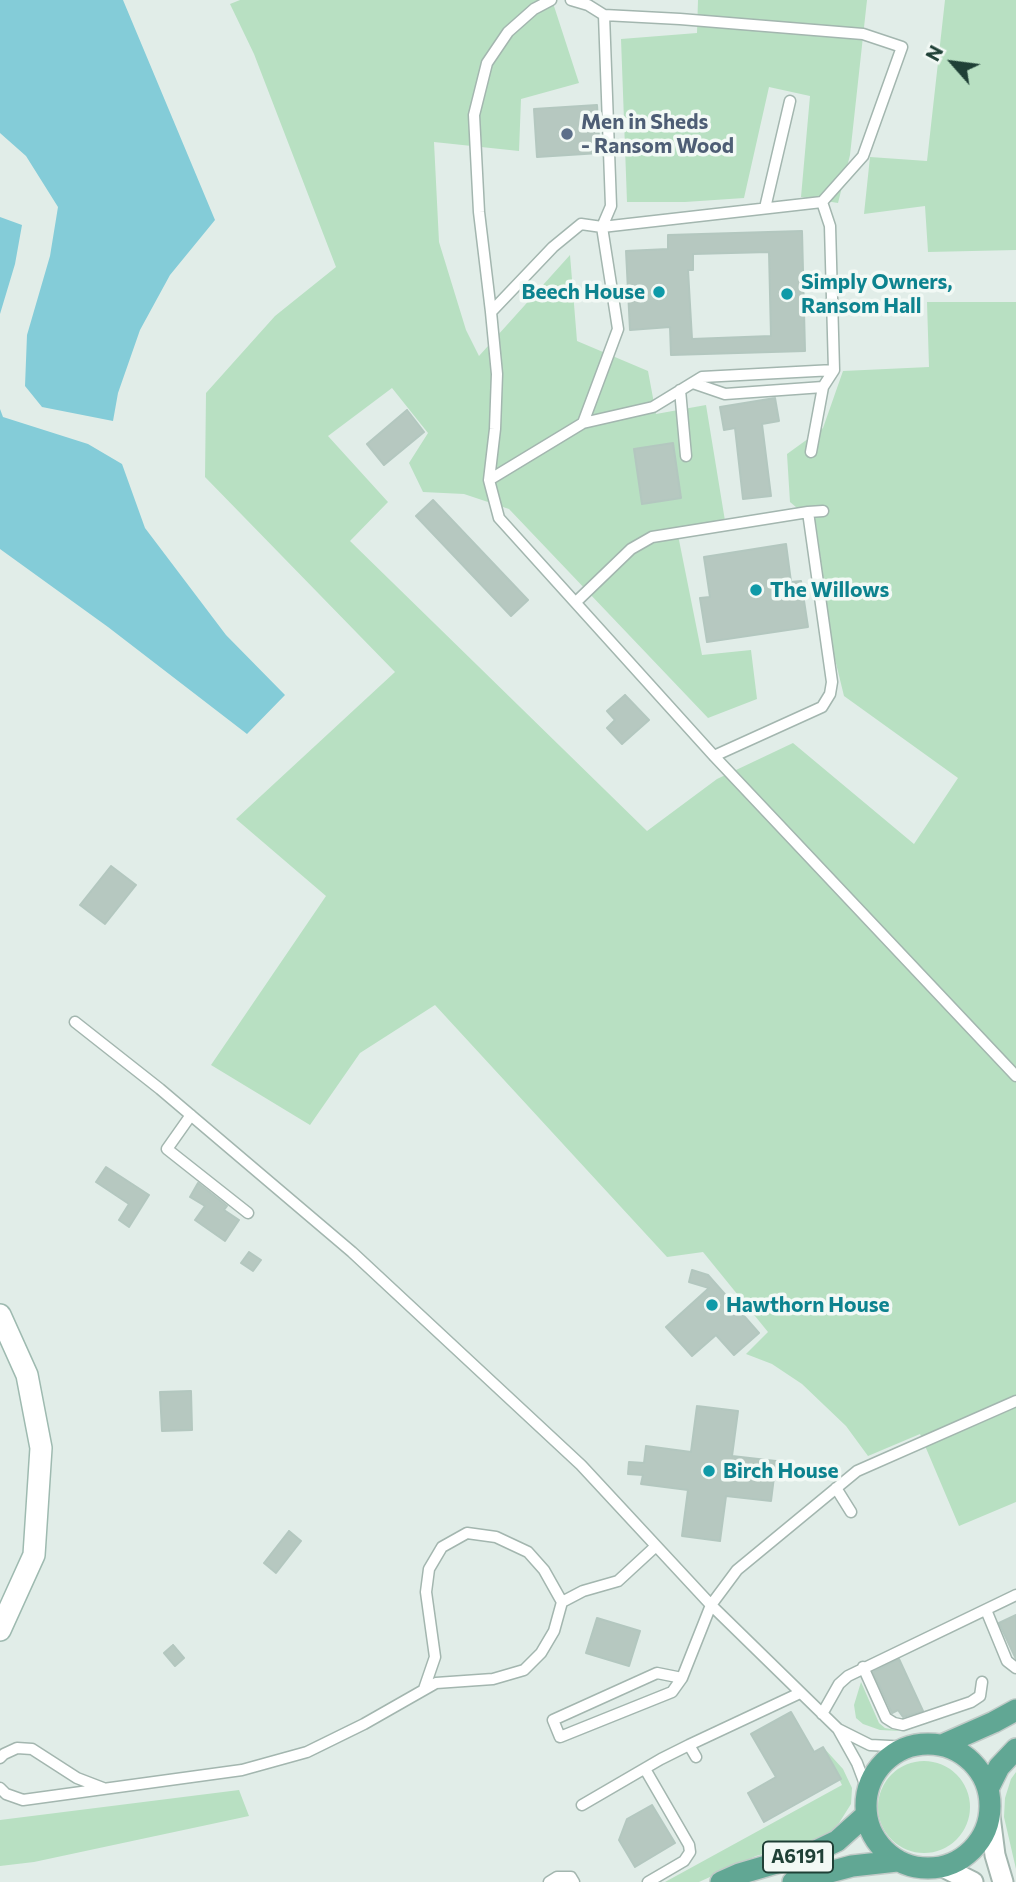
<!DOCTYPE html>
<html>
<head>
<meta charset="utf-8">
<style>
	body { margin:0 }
	#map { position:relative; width:1016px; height:1882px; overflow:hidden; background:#e1ede8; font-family:Commissioner,sans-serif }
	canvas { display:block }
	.north { position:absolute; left:918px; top:28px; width:70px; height:70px; -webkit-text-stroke:5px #f2f9f5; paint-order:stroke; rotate:298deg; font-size:19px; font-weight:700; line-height:28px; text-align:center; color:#1f4036 }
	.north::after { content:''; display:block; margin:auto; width:24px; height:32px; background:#1f4036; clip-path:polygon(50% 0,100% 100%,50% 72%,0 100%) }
</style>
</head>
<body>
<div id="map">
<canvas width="1016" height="1882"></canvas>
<div class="north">N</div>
</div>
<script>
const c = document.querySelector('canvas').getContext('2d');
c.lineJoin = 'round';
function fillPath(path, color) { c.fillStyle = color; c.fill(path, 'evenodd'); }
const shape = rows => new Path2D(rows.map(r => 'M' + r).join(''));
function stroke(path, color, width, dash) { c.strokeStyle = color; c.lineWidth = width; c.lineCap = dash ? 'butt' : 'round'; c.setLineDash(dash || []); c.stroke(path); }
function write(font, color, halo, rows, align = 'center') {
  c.font = font + ' Commissioner,sans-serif'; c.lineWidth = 7; c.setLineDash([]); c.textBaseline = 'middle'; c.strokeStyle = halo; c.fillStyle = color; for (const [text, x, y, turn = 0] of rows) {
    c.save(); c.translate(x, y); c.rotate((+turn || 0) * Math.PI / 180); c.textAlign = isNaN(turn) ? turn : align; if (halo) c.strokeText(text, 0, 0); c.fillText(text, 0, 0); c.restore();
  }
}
fillPath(shape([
	[240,0,552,0,579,83,521,99,519,151,434,142,439,242,466,330,479,356,570,255,577,341,648,371,656,414,706,405,726,527,678,535,702,655,751,650,757,699,708,718,509,509,464,494,423,492,409,463,428,433,392,388,328,436,388,502,350,541,647,831,717,779,793,743,914,844,958,778,844,696,833,651,816,524,790,502,787,454,823,428,843,371,929,367,927,302,1016,302,1016,1502,959,1526,920,1434,868,1456,846,1426,802,1384,772,1364,746,1354,768,1332,703,1252,667,1257,435,1005,360,1053,310,1125,211,1065,326,896,236,819,395,672,205,477,206,393,275,316,336,267,254,54,230,4],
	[698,0,867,0,850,155,838,203,801,197,810,96,769,87,744,198,685,202,627,202,621,39,697,33],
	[945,0,1016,0,1016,250,928,252,925,206,864,214,870,157,927,161],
	[861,1682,879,1723,885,1728,901,1731,880,1730,863,1724,856,1718,854,1705],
	[823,1747,843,1769,852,1788,851,1804,839,1823,828,1834,819,1839,756,1856,699,1882,665,1882,842,1785],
	'878 1807a46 46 0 1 1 92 0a46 46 0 1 1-92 0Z',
	[1016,1772,1016,1869,1004,1817,1005,1798,1011,1779],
	[239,1790,249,1816,34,1862,0,1866,0,1820]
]), '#b8e0c2');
fillPath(shape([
	[0,0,123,0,215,220,170,275,140,330,118,393,113,421,42,407,25,386,27,335,50,256,58,207,26,156,0,133],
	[0,217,22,225,15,264,0,314],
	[0,409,3,417,88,444,122,464,145,528,226,635,285,695,247,734,108,627,0,549]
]), '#84ccd8');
const building = shape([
	[597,105,600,153,537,157,534,109,597,105],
	[802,231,805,351,671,355,670,327,630,330,626,251,668,249,668,235,802,231],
	[769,252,771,336,692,339,688,270,693,270,693,254,769,252],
	[775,398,779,421,762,424,771,496,743,499,735,428,724,430,720,407,775,398],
	[407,410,424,432,384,465,367,444,407,410],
	[673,443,681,498,642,504,634,449,673,443],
	[433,500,528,600,511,616,416,516,433,500],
	[786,544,791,582,801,581,808,627,707,642,700,598,710,597,704,557,786,544],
	[625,695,649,720,622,744,607,728,615,720,607,711,625,695],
	[111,866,136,885,105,924,80,905,111,866],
	[106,1167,149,1195,129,1227,119,1220,129,1204,96,1182,106,1167],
	[198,1183,227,1206,224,1210,239,1220,225,1241,195,1220,205,1206,190,1197,198,1183],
	[249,1252,261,1260,253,1271,241,1263,249,1252],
	[692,1270,708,1275,759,1333,734,1355,716,1335,692,1356,666,1327,709,1288,689,1282,692,1270],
	[191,1391,192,1430,162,1431,160,1392,191,1391],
	[697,1406,738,1411,732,1456,776,1461,771,1501,726,1496,720,1541,682,1536,688,1490,641,1484,643,1475,628,1474,629,1462,644,1463,646,1446,691,1452,697,1406],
	[289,1531,301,1541,276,1573,264,1563,289,1531],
	[1016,1615,1016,1659,999,1623,1016,1615],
	[597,1618,640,1631,629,1666,586,1653,597,1618],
	[173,1645,184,1658,175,1666,164,1653,173,1645],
	[899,1659,923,1711,903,1717,898,1710,892,1713,873,1672,899,1659],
	[791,1712,814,1752,823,1747,841,1779,764,1822,748,1793,776,1777,751,1734,791,1712],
	[652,1805,675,1843,635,1867,619,1840,627,1819,652,1805]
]);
fillPath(building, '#b6c8c0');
stroke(building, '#b3c7bf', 2);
const lane = shape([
	[571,0,588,5,604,15,680,19,863,34,902,47,863,156,822,202,602,227],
	[765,208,790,101],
	[602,227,611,206,604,15],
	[491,312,479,212,474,115,487,63,508,32,534,9,551,0],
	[693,383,725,394,823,387],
	[680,390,686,456],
	[583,423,653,407,702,377,834,370],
	[811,452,823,387,834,370,830,226,822,202],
	[489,480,583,423,618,329,602,227,581,224,553,247,491,312,497,374,495,429,489,480,499,518,714,756,1016,1076],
	[808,512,823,511],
	[576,602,631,549,652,537,808,512,832,682,830,694,822,707,714,756],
	[75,1022,160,1089,352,1252,581,1465,711,1605,838,1729,857,1763,868,1792],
	[191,1115,167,1149,248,1213],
	[836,1488,851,1512],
	[986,1610,1007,1661,1016,1668],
	[863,1667,886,1718,894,1723,903,1725,971,1702,980,1696,982,1682],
	[682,1678,657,1673,553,1720,560,1737,672,1692,682,1678,711,1605,737,1570,857,1471,1016,1401],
	[424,1689,435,1657,426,1592,429,1569,442,1547,467,1533,496,1537,528,1552,544,1570,562,1602],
	[822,1714,839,1684,848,1676,1016,1595],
	[838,1729,870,1745,909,1747],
	[696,1757,689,1745,800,1693],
	[0,1758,4,1754,17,1748,32,1749,77,1778,103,1788],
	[645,1769,689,1845,690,1852,684,1861,648,1882],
	[0,1788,6,1794,23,1800,242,1770,307,1752,364,1724,436,1683,493,1679,524,1670,541,1653,554,1631,562,1602,583,1591,618,1581,656,1546],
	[582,1805,661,1759,689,1745],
	[549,1882,557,1877,571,1877,574,1882]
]);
const street = shape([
	[990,1816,995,1855,1003,1882],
	[943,1867,973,1882]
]);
const secondary = shape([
	[0,1315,27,1375,41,1448,34,1555,0,1630]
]);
const primary = shape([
	'866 1806a62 62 0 1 1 124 0a62 62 0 1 1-124 0Z',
	[942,1745,994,1722,1016,1710],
	[988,1789,999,1767,1016,1749],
	[721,1882,739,1874,814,1852,837,1841,866,1815],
	[793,1882,852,1866,897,1861]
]);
stroke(lane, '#a3b6af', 13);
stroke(street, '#a3b6af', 23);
stroke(secondary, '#9ebab0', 24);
stroke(primary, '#c0cac7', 24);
stroke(lane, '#fff', 10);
stroke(street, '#fff', 19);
stroke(secondary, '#fff', 21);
stroke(primary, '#61a794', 21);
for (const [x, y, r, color] of [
	[567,134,7,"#5c6f8a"],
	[659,292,7,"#0f9aa8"],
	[787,294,7,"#0f9aa8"],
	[756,590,7,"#0f9aa8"],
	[712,1305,7,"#0f9aa8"],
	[709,1471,7,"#0f9aa8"]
]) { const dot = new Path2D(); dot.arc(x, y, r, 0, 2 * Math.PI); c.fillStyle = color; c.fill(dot); stroke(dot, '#f2f9f5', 2.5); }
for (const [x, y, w] of [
	[798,1857,70]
]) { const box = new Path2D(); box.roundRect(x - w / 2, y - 15.5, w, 31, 5); c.fillStyle = '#f2f9f5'; c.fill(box); stroke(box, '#1f4036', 2); }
write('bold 19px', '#1f4036', null, [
	["A6191",798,1857]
]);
write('bold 21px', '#4e5e75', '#f2f9f5', [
	["Men in Sheds",581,122],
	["- Ransom Wood",581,146]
], 'left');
write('bold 21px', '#0d838f', '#f2f9f5', [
	["Simply Owners,",801,282],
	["Ransom Hall",801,306],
	["Beech House",645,292,"right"],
	["The Willows",770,590],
	["Hawthorn House",726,1305],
	["Birch House",723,1471]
], 'left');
</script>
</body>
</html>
